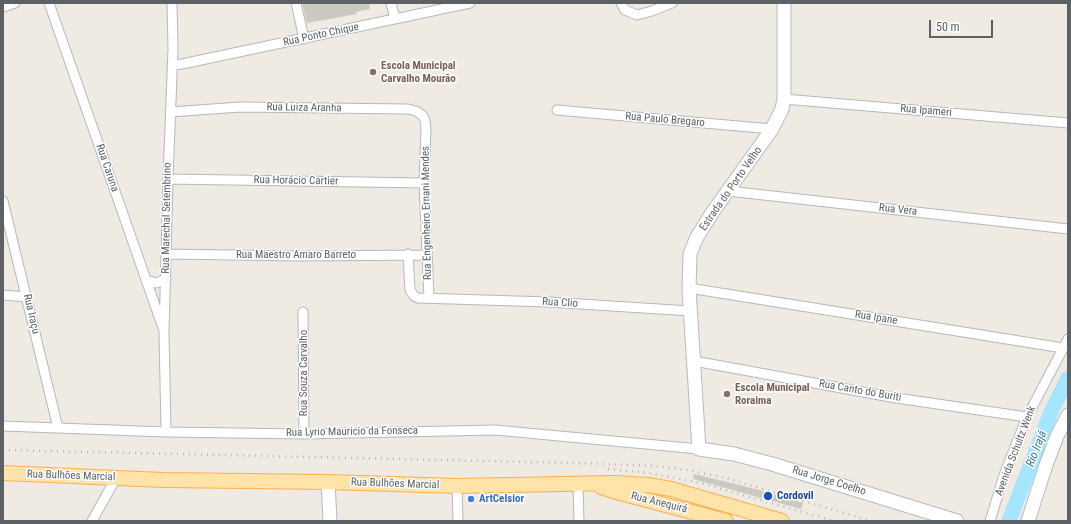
<!DOCTYPE html>
<html>
<head>
<meta charset="utf-8">
<style>
	body { margin:0 }
	#map { position:relative; width:1071px; height:524px; overflow:hidden; background:#efebe3; font-family:"Roboto Condensed",sans-serif }
	canvas { display:block }
	.frame { position:absolute; inset:0; border:4px solid #5b6165; pointer-events:none }
	.scale { position:absolute; left:929px; top:20px; width:64px; height:18px; box-sizing:border-box; border:2px solid #5b6165; border-top:0; padding-left:5px; font-size:12px; line-height:14px; white-space:nowrap; color:#5b6165; -webkit-text-stroke:3px #fff; paint-order:stroke }
</style>
</head>
<body>
<div id="map">
<canvas width="1071" height="524"></canvas>
<div class="frame"></div>
<div class="scale">50 m</div>
</div>
<script>
const c = document.querySelector('canvas').getContext('2d');
c.lineJoin = 'round';
const shape = rows => new Path2D(rows.map(r => 'M' + r).join(''));
function stroke(path, color, width, dash) { c.strokeStyle = color; c.lineWidth = width; c.lineCap = dash ? 'butt' : 'round'; c.setLineDash(dash || []); c.stroke(path); }
function fillPath(path, color) { c.fillStyle = color; c.fill(path, 'evenodd'); }
function write(font, color, halo, rows, align = 'center') {
  c.font = font + ' "Roboto Condensed",sans-serif'; c.lineWidth = 3; c.setLineDash([]); c.textBaseline = 'middle'; c.strokeStyle = halo; c.fillStyle = color; for (const [text, x, y, turn = 0] of rows) {
    c.save(); c.translate(x, y); c.rotate((+turn || 0) * Math.PI / 180); c.textAlign = isNaN(turn) ? turn : align; if (halo) c.strokeText(text, 0, 0); c.fillText(text, 0, 0); c.restore();
  }
}
stroke(shape([
	[1009,521,1051,412,1068,378]
]), '#a4e6ff', 15);
fillPath(shape([
	[302,3,369,3,370,9,356,12,357,14,307,23],
	[694,474,756,489,803,503,801,509,693,479]
]), '#ccc8c2');
const street = shape([
	[49,3,163,328],
	[296,3,304,39],
	[391,3,395,19],
	[621,3,625,10,637,15,652,11,672,3],
	[3,7,15,3],
	[172,65,182,64,470,3],
	[784,99,1068,123],
	[557,110,772,129],
	[170,112,240,107,408,109,416,111,422,115,425,120,426,129,424,183,429,298],
	[168,179,424,183],
	[728,191,1068,229],
	[3,201,58,428],
	[167,254,298,256,426,255],
	[408,254,410,290,414,296,418,298,549,302,690,311],
	[146,280,156,283,166,279],
	[689,288,1063,348],
	[3,295,27,297],
	[303,312,304,434],
	[694,361,896,398,1027,417],
	[3,426,166,432,304,434,495,430,699,449],
	[166,432,164,333,168,179,173,49,172,3],
	[578,484,579,521],
	[457,486,458,521],
	[92,521,116,478],
	[990,521,1004,475,1027,417,1068,339]
]);
const secondary = shape([
	[784,3,784,99,782,109,772,129,712,213,697,237,690,254,689,288,699,449,734,454,772,464,957,521],
	[328,482,330,521],
	[1028,521,1046,465,1057,436,1068,415]
]);
const primary = shape([
	[3,473,163,480,328,482,457,486,615,483,648,485,671,489,782,521],
	[601,487,620,493,726,521]
]);
stroke(street, '#b4b8bb', 11);
stroke(secondary, '#b5babf', 15);
stroke(primary, '#fbaf51', 16);
stroke(street, '#fff', 9);
stroke(secondary, '#fff', 13);
stroke(primary, '#ffe3a9', 14);
stroke(shape([
	[3,450,576,463,655,466,687,470,726,478,871,521],
	[608,469,649,473,701,483,834,521]
]), '#b3b4b5', 2.5, [1, 5]);
for (const [x, y, r, color] of [
	[373,72,4,"#8d6e63"],
	[727,394,4,"#8d6e63"],
	[768,496,5,"#1a4fb4"],
	[471,499,4,"#3f7fe0"]
]) { const dot = new Path2D(); dot.arc(x, y, r, 0, 2 * Math.PI); c.fillStyle = color; c.fill(dot); stroke(dot, '#fff', 1.5); }
write('11px', '#5b6165', '#fff', [
	["Rua Ponto Chique",321,35,-12],
	["Rua Luiza Aranha",304,108,1],
	["Rua Ipameri",926,111,5],
	["Rua Paulo Bregaro",665,120,5],
	["Rua Caruna",107,168,71],
	["Rua Horácio Cartier",296,181,1],
	["Estrada do Porto Velho",731,189,-55],
	["Rua Vera",898,210,6],
	["Rua Engenheiro Ernani Mendes",427,213,-91],
	["Rua Marechal Setembrino",167,218,-89],
	["Rua Maestro Amaro Barreto",296,255],
	["Rua Clio",560,303,3],
	["Rua Iraçu",31,314,77],
	["Rua Ipane",876,318,9],
	["Rua Souza Carvalho",304,373,-90],
	["Rua Canto do Buriti",860,391,10],
	["Rua Lyrio Mauricio da Fonseca",352,432,-1],
	["Avenida Schultz Wenk",1016,451,-69],
	["Rua Bulhões Marcial",71,476,2],
	["Rua Jorge Coelho",829,481,17],
	["Rua Bulhões Marcial",395,484,2],
	["Rua Anequirá",659,503,14]
]);
write('bold 11px', '#785e54', '#fff', [
	["Escola Municipal",381,66],
	["Carvalho Mourão",381,79],
	["Escola Municipal",735,388],
	["Roraima",735,401]
], 'left');
write('bold 11px', '#164399', '#fff', [
	["Cordovil",777,496]
], 'left');
write('bold 11px', '#366cbe', '#fff', [
	["ArtCelsior",479,499]
], 'left');
write('italic 12px', '#32789c', '#fff', [
	["Rio Irajá",1037,449,-69]
]);
</script>
</body>
</html>
